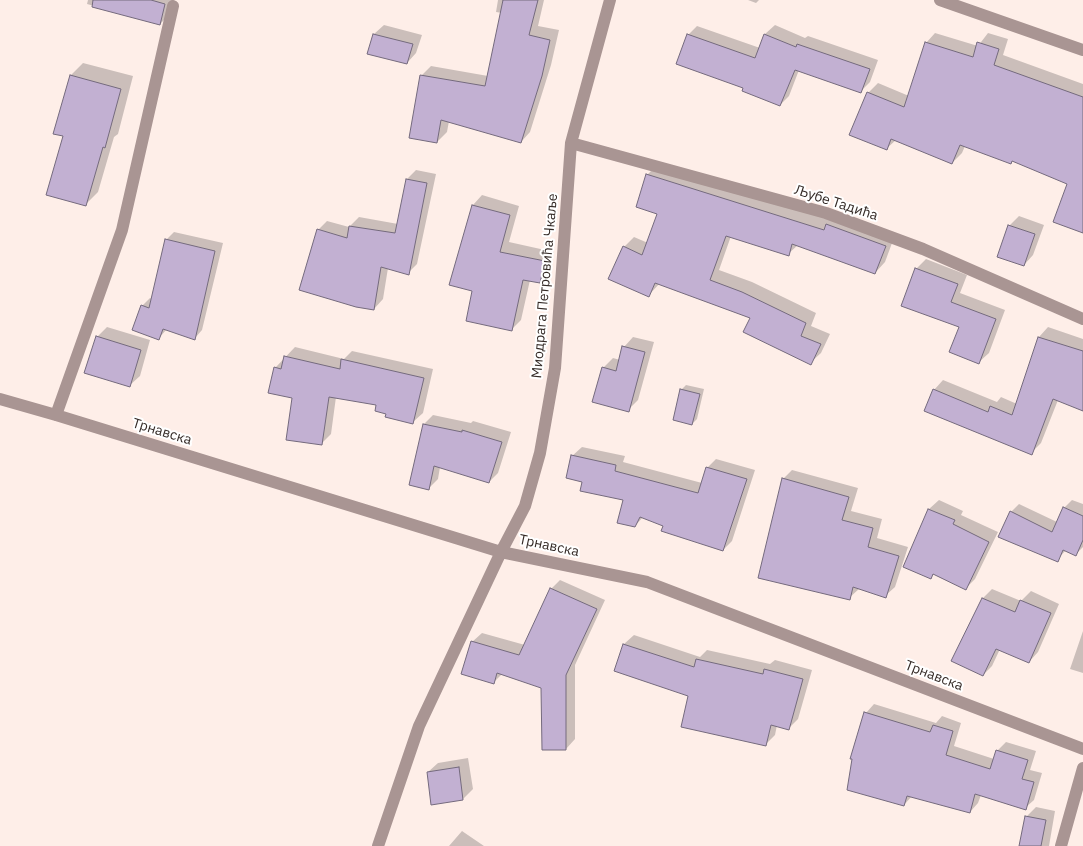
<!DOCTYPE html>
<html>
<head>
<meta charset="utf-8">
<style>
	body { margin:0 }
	canvas { display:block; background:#feeee8 }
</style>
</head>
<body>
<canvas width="1083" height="846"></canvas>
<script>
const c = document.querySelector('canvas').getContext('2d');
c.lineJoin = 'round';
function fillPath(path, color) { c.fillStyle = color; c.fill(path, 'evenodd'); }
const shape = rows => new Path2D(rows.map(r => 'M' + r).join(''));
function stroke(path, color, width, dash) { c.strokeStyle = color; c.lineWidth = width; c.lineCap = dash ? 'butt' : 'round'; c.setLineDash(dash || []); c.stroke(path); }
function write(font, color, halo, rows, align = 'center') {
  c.font = font + ' "IBM Plex Sans",sans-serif'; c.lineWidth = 4; c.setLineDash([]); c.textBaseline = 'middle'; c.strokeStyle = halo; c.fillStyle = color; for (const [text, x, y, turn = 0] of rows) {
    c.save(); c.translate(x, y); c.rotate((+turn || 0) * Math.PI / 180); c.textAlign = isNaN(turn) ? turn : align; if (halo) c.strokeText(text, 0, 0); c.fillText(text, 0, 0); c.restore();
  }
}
fillPath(shape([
	[88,0,173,0,170,14,160,24,87,4],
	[498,0,544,0,538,26,559,30,551,65,530,132,521,142,449,121,447,132,437,142,421,76,431,66,488,76,502,13,496,12],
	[748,0,759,0,756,3],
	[384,25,422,35,416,53,407,63,374,34],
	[775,25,805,38,808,36,878,60,870,82,861,91,799,70,789,96,780,105,745,87,688,35,697,26,760,48,765,34],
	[935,33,978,46,988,33,1008,39,1003,55,1083,84,1083,232,1068,183,1012,160,965,146,962,153,952,163,896,140,886,149,868,93,878,83,909,96,926,43],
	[83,63,133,76,118,134,114,137,98,192,85,205,65,135,71,75],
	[658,164,895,235,885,262,875,273,798,245,788,254,731,236,719,270,752,282,816,313,811,326,830,334,821,353,810,363,752,318,660,283,648,296,624,247,634,237,648,243,659,213,638,206,648,174],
	[416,170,436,174,417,264,408,273,388,268,383,299,374,309,318,230,327,221,349,227,359,217,398,224,407,179],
	[482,195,519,206,509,242,554,252,549,272,539,282,530,280,521,320,511,330,474,290,451,284,473,205],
	[1019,216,1044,225,1033,255,1024,265,1009,226],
	[174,232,223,243,202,330,195,338,167,329,159,338,142,306,150,298,152,299,166,240],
	[926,259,967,275,960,293,1005,310,989,353,979,362,960,326,916,269],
	[107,327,150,340,140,376,130,385,97,337],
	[1048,327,1083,339,1083,410,1058,400,1041,443,1031,453,934,390,943,380,997,402,1001,397,1017,404,1039,337],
	[633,337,654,342,638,400,628,410,603,368,613,358,620,360,624,347],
	[295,347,344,359,352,351,433,369,423,413,413,422,387,413,378,404,336,397,331,434,322,443,293,397,270,392,276,367],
	[686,385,704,389,697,419,692,424,681,390],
	[433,415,471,423,473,421,511,432,498,473,489,482,440,467,438,479,428,489,424,424],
	[582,447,625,456,623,462,702,483,707,468,716,459,755,470,732,541,723,550,643,517,635,526,624,499,584,481,572,456],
	[792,470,858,488,851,511,882,519,877,538,908,547,895,587,885,596,859,589,849,598,783,479],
	[939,500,963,511,961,515,998,532,975,579,966,588,935,573,931,577,904,566,929,509],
	[1072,500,1083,504,1083,547,1076,554,1066,550,1057,560,1011,512,1019,504,1057,522,1064,508],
	[560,580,605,600,575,665,575,739,566,749,543,687,503,673,493,683,472,642,482,633,525,645,551,589],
	[992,589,1021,601,1031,591,1059,604,1038,652,1029,662,1000,649,992,666,983,675,983,598],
	[1083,631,1083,673,1070,669],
	[634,635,700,657,707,650,770,664,775,660,812,670,798,719,789,728,777,725,775,735,766,744,689,695,624,644],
	[874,704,936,723,942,716,961,723,954,746,994,759,997,751,1006,742,1036,751,1030,770,1042,773,1034,800,1025,808,981,795,978,803,970,812,912,796,904,805,866,713],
	[468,758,473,789,463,799,432,803,428,772,438,763],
	[1036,807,1055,811,1049,846,1021,846,1026,817],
	[462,831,484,846,449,846]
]), '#0003');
const building = shape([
	[93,0,151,0,165,4,160,25,92,7,93,0],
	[503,0,538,0,529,35,550,40,542,76,521,143,441,120,437,143,409,138,420,75,485,86,503,0],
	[373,34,413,44,407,64,367,54,373,34],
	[687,34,755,58,764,34,796,47,797,44,870,69,861,93,795,70,780,106,742,91,743,88,676,64,687,34],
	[925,42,973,57,977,42,999,49,994,65,1083,97,1083,233,1053,222,1067,184,1012,161,1011,164,960,145,952,164,891,139,887,150,849,135,867,92,904,107,925,42],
	[70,75,121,89,105,148,103,147,86,206,46,195,63,136,53,134,70,75],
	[646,174,824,230,826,224,886,246,875,274,792,244,789,256,726,236,710,280,742,292,806,323,801,336,821,344,811,365,743,332,750,318,655,283,649,297,608,279,623,246,642,255,657,214,636,207,646,174],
	[406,179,427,183,409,275,381,267,374,310,356,307,299,290,317,229,347,238,349,226,395,233,406,179],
	[472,205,510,215,500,252,545,261,540,283,523,280,512,331,466,321,472,291,449,285,472,205],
	[1008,225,1035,234,1024,266,997,257,1008,225],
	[165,239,215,251,195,340,163,329,159,340,132,330,141,305,149,308,165,239],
	[915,268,958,284,951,302,996,319,979,364,949,352,959,327,901,306,915,268],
	[96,336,141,350,130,387,84,373,96,336],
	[1038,337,1083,351,1083,411,1053,399,1032,455,924,411,933,389,988,412,990,406,1012,415,1038,337],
	[622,346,645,352,629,412,592,402,602,367,616,371,622,346],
	[284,356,340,369,341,359,424,378,413,424,385,417,386,414,375,411,376,405,329,397,322,445,286,440,292,398,268,393,274,367,281,369,284,356],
	[680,389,700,394,692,425,673,420,680,389],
	[423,424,462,432,462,430,502,442,489,483,434,466,429,490,409,485,423,424],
	[571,455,616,465,615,471,698,493,706,467,747,479,723,551,661,531,663,526,640,517,635,527,617,523,623,500,580,491,582,482,566,478,571,455],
	[782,478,849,497,842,520,873,528,868,547,899,556,886,598,853,587,850,600,758,578,782,478],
	[1063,507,1083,516,1083,540,1076,556,1063,550,1058,562,998,537,1010,511,1052,532,1063,507],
	[928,509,955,520,953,524,989,542,966,590,933,574,931,579,903,567,928,509],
	[550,588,597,609,566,675,566,750,542,750,541,688,497,673,494,684,461,674,471,641,519,655,550,588],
	[982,598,1015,612,1020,600,1051,613,1029,663,996,649,983,676,951,661,982,598],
	[623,644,694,667,696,659,763,674,764,669,803,679,789,730,771,725,766,746,681,727,688,696,614,671,623,644],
	[864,712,930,732,933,725,953,731,946,755,990,769,996,750,1028,760,1022,779,1034,782,1026,810,975,794,970,813,907,796,904,806,847,790,852,759,850,759,864,712],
	[459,767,463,800,431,805,427,772,459,767],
	[1025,816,1046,820,1041,846,1019,846,1025,816]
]);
fillPath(building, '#c2b0d2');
stroke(building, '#746a7d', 1);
stroke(shape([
	[940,0,1083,50],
	[571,143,826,213,923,249,1083,319],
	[0,399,56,415,501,552,647,582,1083,749],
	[56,415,122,230,173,6],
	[378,846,419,726,501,552,525,506,540,453,555,368,571,143,610,0],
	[1061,846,1083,768]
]), '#a99593', 12);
write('14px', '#342a26', '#fff', [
	["Љубе Тадића",836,203,18],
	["Миодрага Петровића Чкаље",545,286,-85],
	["Трнавска",162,432,17],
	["Трнавска",549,546,12],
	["Трнавска",934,676,21]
]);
</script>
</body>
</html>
